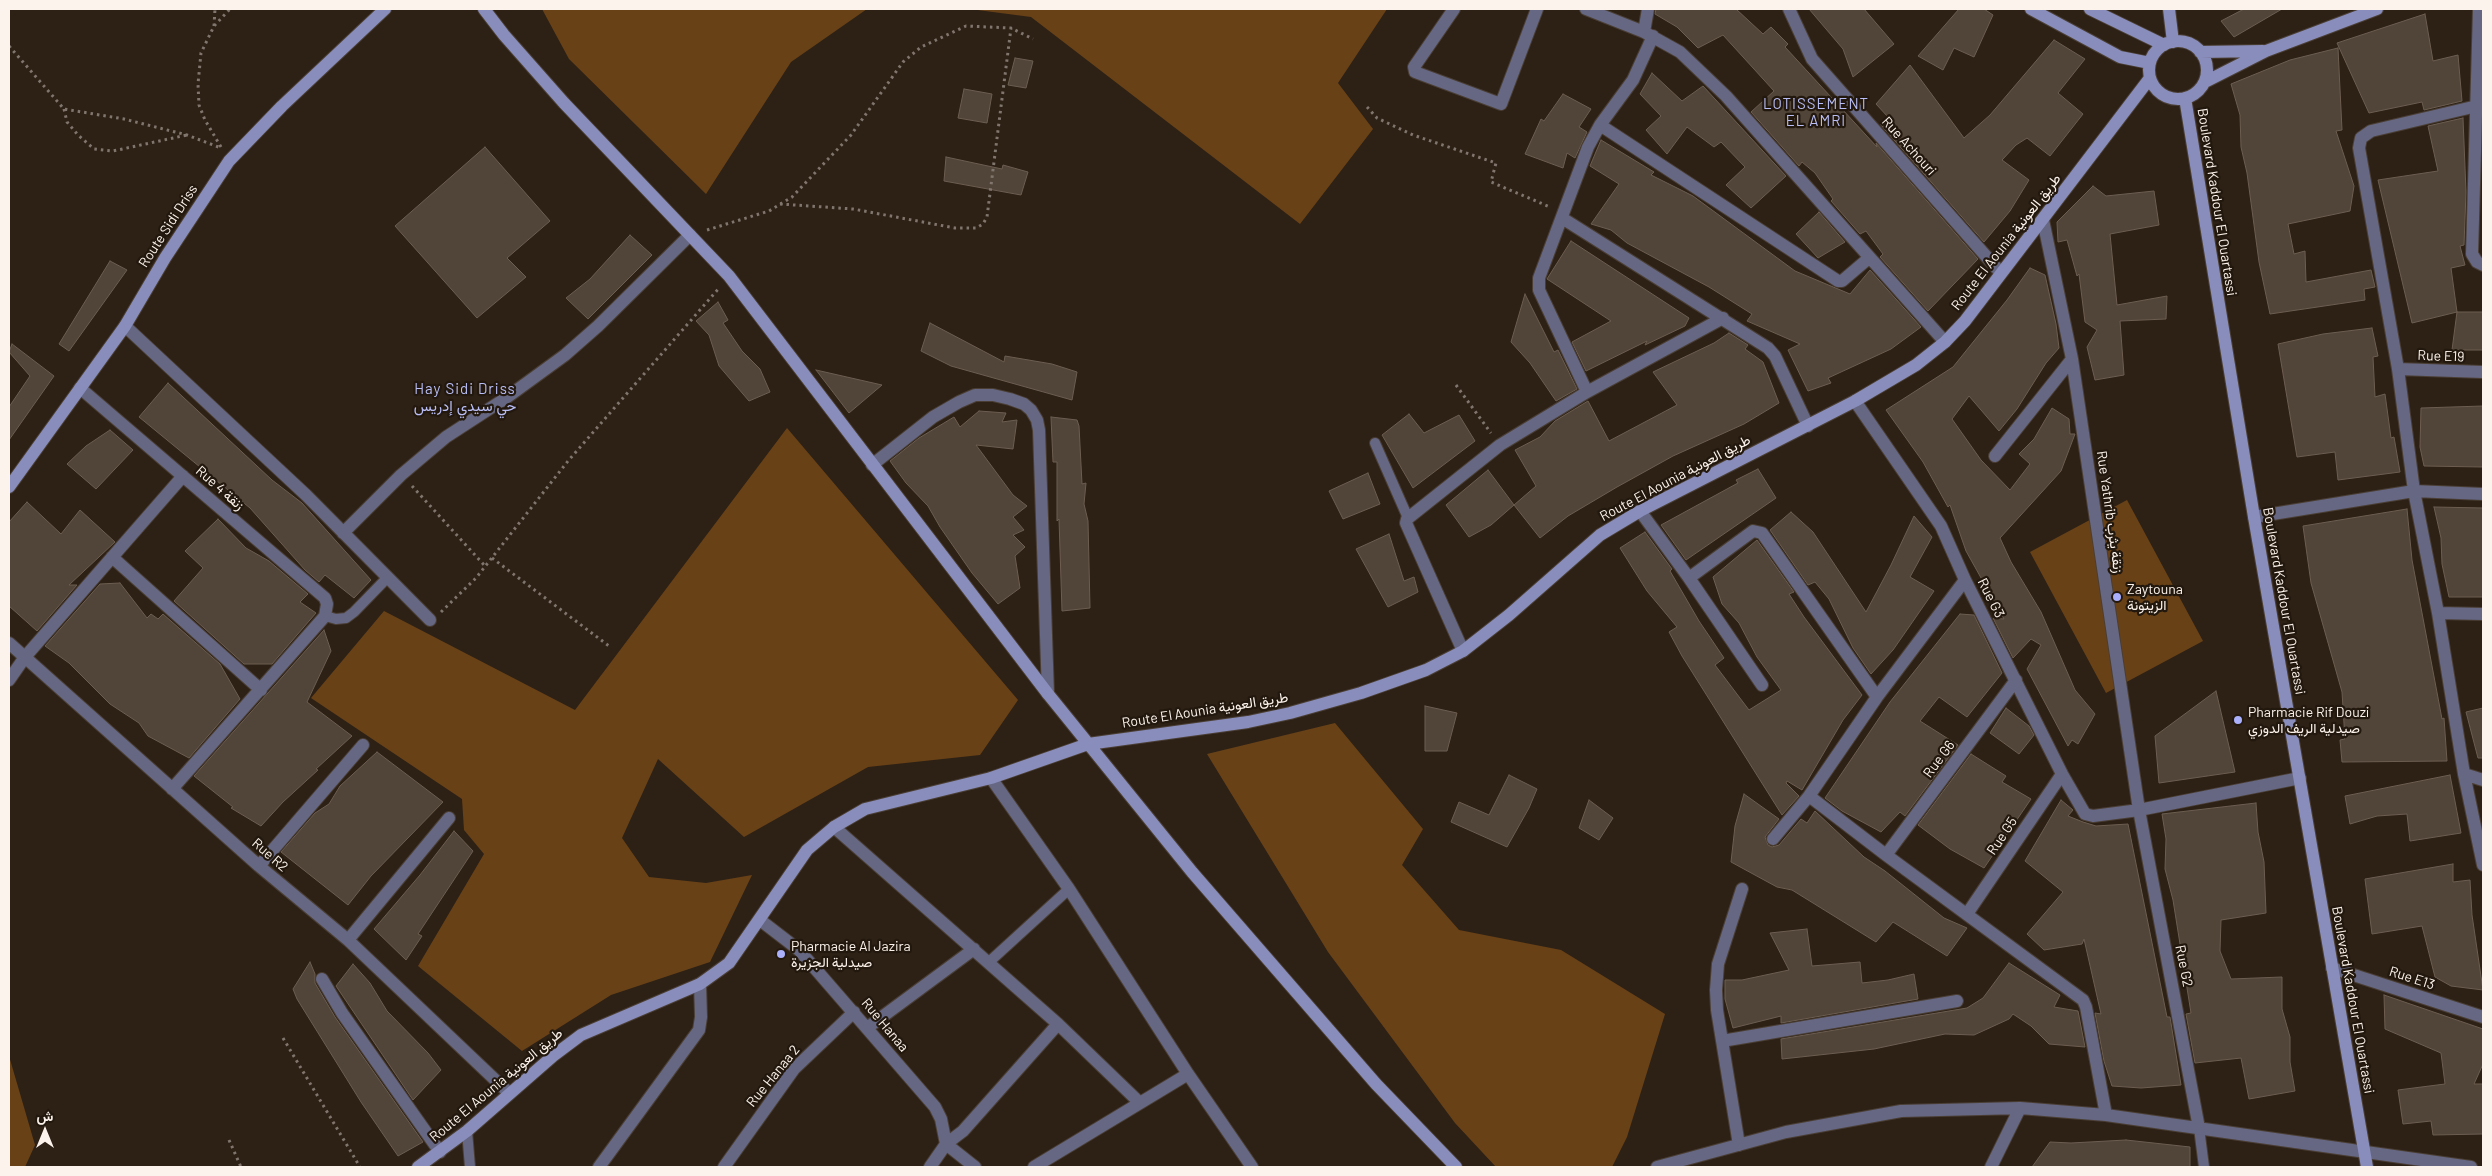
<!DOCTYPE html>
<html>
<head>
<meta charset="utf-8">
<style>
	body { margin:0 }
	#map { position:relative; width:2492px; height:1176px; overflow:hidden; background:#2d2116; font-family:Barlow,Vazirmatn,sans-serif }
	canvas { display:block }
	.frame { position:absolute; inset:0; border:10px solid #fcf3ec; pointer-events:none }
	.north { position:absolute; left:20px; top:1106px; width:50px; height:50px; -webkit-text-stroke:4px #23180d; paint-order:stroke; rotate:0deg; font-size:14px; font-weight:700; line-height:20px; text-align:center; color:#fcf3ec }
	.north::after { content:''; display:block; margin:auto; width:18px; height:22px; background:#fcf3ec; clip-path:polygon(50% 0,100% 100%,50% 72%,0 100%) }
</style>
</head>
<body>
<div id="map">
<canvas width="2492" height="1176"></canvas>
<div class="frame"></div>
<div class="north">ش</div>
</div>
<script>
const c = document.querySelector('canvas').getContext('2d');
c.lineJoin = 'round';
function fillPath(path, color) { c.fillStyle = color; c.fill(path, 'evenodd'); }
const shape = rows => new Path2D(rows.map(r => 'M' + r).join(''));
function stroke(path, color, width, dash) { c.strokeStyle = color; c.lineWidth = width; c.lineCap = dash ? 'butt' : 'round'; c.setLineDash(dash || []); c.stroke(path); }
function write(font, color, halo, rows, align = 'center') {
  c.font = font + ' Barlow,Vazirmatn,sans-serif'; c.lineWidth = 4.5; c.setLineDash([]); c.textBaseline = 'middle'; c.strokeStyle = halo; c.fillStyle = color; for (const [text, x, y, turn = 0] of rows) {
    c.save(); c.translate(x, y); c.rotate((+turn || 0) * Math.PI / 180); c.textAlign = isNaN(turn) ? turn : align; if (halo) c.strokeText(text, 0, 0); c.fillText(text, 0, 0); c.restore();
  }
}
fillPath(shape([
	[542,9,867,9,791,62,706,194,569,59],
	[970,9,1387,9,1338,83,1373,129,1300,224,1031,17],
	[787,428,1018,700,980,755,868,767,744,837,658,759,622,838,649,877,706,883,752,875,710,962,611,995,522,1051,418,966,484,854,464,830,462,799,311,698,384,611,575,710],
	[2127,500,2203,641,2106,693,2030,552],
	[1335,723,1423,829,1402,865,1459,930,1561,950,1665,1014,1627,1137,1612,1167,1496,1167,1455,1123,1328,952,1207,754],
	[9,1056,35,1145,25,1167,9,1167]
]), '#694117');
const building = shape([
	[1656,9,1736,9,1763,34,1771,27,1788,44,1785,47,1877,147,1876,143,1978,259,1928,311,1880,257,1883,254,1866,231,1860,234,1831,201,1833,199,1815,173,1802,162,1799,166,1751,112,1774,91,1723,35,1698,48,1677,27,1655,14,1656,9],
	[1809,9,1864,9,1894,44,1853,77,1843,49,1809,9],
	[1959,9,1984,9,1993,15,1974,57,1954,48,1943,70,1918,56,1959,9],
	[2244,9,2282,9,2234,37,2221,21,2244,9],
	[2425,14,2433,61,2458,55,2462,101,2424,110,2422,102,2369,113,2337,43,2425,14],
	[2054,40,2085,59,2058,93,2083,114,2050,156,2027,138,2016,145,2002,160,2029,180,2010,211,1984,242,1880,124,1888,117,1876,104,1910,65,1964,138,1990,115,2054,40],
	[2338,48,2342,130,2336,131,2354,186,2350,211,2288,224,2294,254,2305,251,2306,282,2371,270,2375,287,2364,289,2365,300,2270,314,2259,262,2247,173,2241,147,2240,115,2231,84,2290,60,2338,48],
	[1015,58,1033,61,1026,88,1008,85,1015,58],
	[1652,73,1682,101,1703,86,1786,176,1751,208,1726,185,1745,167,1721,142,1714,147,1687,127,1667,154,1646,130,1661,116,1640,94,1652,73],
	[964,89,992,94,987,123,958,118,964,89],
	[1563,94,1591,109,1579,127,1587,132,1575,158,1567,153,1563,168,1525,154,1541,119,1544,121,1563,94],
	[2463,118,2466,192,2464,245,2460,246,2465,265,2451,268,2457,312,2412,323,2378,180,2438,171,2428,126,2463,118],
	[1601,140,1654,172,1651,175,1693,196,1795,271,1850,294,1870,270,1921,327,1891,349,1828,378,1831,383,1808,391,1788,350,1800,344,1747,321,1752,314,1709,287,1627,243,1611,230,1591,224,1619,184,1590,166,1601,140],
	[485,147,550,221,507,258,526,277,477,318,395,226,485,147],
	[946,157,1002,169,1003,165,1028,172,1021,195,944,181,946,157],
	[2093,186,2106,196,2154,191,2159,225,2110,234,2117,305,2167,296,2166,319,2120,321,2124,375,2095,380,2087,347,2097,330,2085,322,2079,274,2077,276,2067,240,2058,242,2057,222,2093,186],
	[1819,212,1845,242,1818,258,1796,234,1819,212],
	[630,235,652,255,588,319,566,298,590,279,630,235],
	[1571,241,1689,318,1685,326,1645,345,1647,341,1586,371,1572,342,1611,321,1547,279,1571,241],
	[110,261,127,270,69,351,59,344,110,261],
	[2030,268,2045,275,2056,324,2059,348,2046,363,2017,409,1999,431,1969,396,1952,419,1981,460,2010,490,2030,464,2019,454,2034,439,2052,408,2069,419,2070,434,2075,434,2061,471,2000,538,2011,562,2041,612,2075,690,2095,714,2078,744,2072,740,2068,746,2027,669,2041,645,2031,639,2013,658,1993,618,2004,619,1966,551,1950,505,1948,507,1923,462,1886,410,1953,367,2007,300,2030,268],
	[1525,294,1554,352,1558,350,1577,389,1556,401,1530,363,1511,342,1525,294],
	[718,302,728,320,723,323,742,351,760,369,770,392,749,401,719,366,709,335,696,321,718,302],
	[2457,312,2483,312,2483,350,2452,350,2457,312],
	[930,323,1004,362,1005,356,1052,364,1077,372,1072,400,951,366,921,351,930,323],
	[2372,328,2378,356,2373,357,2375,397,2385,394,2391,438,2394,437,2400,472,2338,480,2335,452,2297,457,2278,344,2323,334,2372,328],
	[1729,333,1748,345,1745,349,1763,362,1779,403,1744,424,1673,456,1617,487,1568,516,1540,538,1514,505,1536,486,1515,450,1540,437,1555,421,1588,401,1609,441,1677,405,1653,372,1714,343,1729,333],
	[12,344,54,376,9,440,9,407,30,376,9,352,12,344],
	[816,370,882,385,849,413,816,370],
	[168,383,272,480,302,503,371,580,354,598,325,575,319,582,305,570,250,508,139,417,168,383],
	[2483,406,2483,467,2424,466,2420,447,2421,408,2483,406],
	[979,411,1006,413,1002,422,1017,420,1013,449,976,445,1013,495,1027,506,1013,517,1024,530,1013,535,1025,547,1015,556,1020,588,998,604,972,573,940,527,928,506,906,483,890,461,919,438,954,417,960,427,979,411],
	[1409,414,1424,433,1459,415,1475,441,1413,488,1382,435,1409,414],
	[1051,417,1077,420,1079,426,1082,484,1086,483,1084,504,1088,521,1090,608,1062,611,1059,519,1057,521,1057,462,1053,462,1051,417],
	[110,430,133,450,96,489,67,464,86,446,110,430],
	[1758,469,1776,498,1686,560,1661,525,1738,483,1736,480,1758,469],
	[1488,470,1514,505,1491,525,1469,537,1446,505,1488,470],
	[1368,473,1380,504,1343,519,1329,491,1368,473],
	[27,502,61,534,80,510,115,542,69,585,77,585,37,631,9,606,9,522,27,502],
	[2434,507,2483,508,2483,597,2449,597,2442,564,2441,538,2434,507],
	[2407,509,2412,560,2442,719,2444,718,2447,761,2342,762,2340,740,2345,739,2342,692,2311,583,2303,526,2407,509],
	[1791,512,1813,532,1866,612,1891,565,1914,516,1932,537,1910,577,1934,591,1893,650,1871,674,1853,648,1829,599,1815,582,1808,585,1770,530,1791,512],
	[218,519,246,548,269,561,308,594,300,602,316,613,272,664,244,664,174,601,203,568,185,551,218,519],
	[1645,532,1672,569,1670,571,1699,621,1724,658,1715,665,1749,710,1781,690,1757,657,1739,623,1722,604,1713,577,1757,540,1794,592,1789,594,1804,617,1862,695,1843,720,1802,790,1787,781,1786,783,1799,796,1782,815,1682,656,1669,632,1677,627,1647,591,1620,548,1645,532],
	[1389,534,1404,581,1414,577,1418,592,1388,607,1356,549,1389,534],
	[120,583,147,618,151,614,158,619,163,614,220,664,240,699,189,758,148,736,139,723,110,704,69,663,45,646,100,584,120,583],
	[1960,614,1974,615,2002,673,1967,717,1939,697,1920,721,1958,745,1905,816,1900,812,1881,832,1842,811,1825,798,1890,702,1960,614],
	[324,630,331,651,307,702,352,736,316,769,318,770,283,802,261,826,231,808,233,807,194,776,324,630],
	[2216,691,2235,772,2159,783,2155,736,2216,691],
	[1425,706,1457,713,1447,751,1425,751,1425,706],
	[2006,708,2029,726,2034,735,2019,754,1990,733,2006,708],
	[2483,708,2483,758,2478,758,2466,712,2483,708],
	[377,752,443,802,371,876,348,905,281,852,315,813,329,804,340,786,377,752],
	[1971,754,2006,776,2002,782,2031,799,1984,868,1950,849,1918,825,1971,754],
	[1509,775,1537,789,1529,808,1507,847,1451,822,1459,802,1489,815,1509,775],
	[2450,775,2461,833,2410,841,2407,814,2377,816,2350,824,2345,796,2450,775],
	[1744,794,1779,819,1765,837,1768,845,1772,847,1779,845,1801,819,1807,823,1815,811,1864,857,1885,871,1944,918,1967,928,1947,956,1893,922,1876,942,1792,890,1777,887,1731,862,1735,826,1744,794],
	[1589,800,1613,818,1599,840,1579,828,1589,800],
	[2061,800,2073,810,2068,816,2083,822,2096,826,2128,824,2167,1017,2170,1017,2181,1085,2141,1088,2112,1086,2104,1061,2095,1013,2101,1014,2084,939,2082,944,2044,950,2027,934,2063,892,2025,861,2061,800],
	[2256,803,2258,832,2264,862,2266,913,2221,920,2220,951,2231,979,2282,977,2282,1009,2290,1037,2290,1062,2295,1091,2249,1099,2241,1058,2195,1063,2186,1014,2191,1013,2173,900,2165,869,2166,839,2162,814,2256,803],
	[454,831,473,851,418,934,422,936,406,960,374,929,420,875,454,831],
	[2453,864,2453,882,2470,880,2472,915,2483,990,2451,986,2435,977,2422,926,2372,934,2365,879,2453,864],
	[1807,929,1812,966,1860,962,1862,983,1888,980,1914,974,1918,999,1781,1023,1781,1016,1733,1028,1725,999,1725,980,1742,980,1789,970,1770,933,1807,929],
	[310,962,315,974,315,983,335,1017,423,1142,398,1156,361,1102,297,999,293,989,310,962],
	[2009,963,2060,995,2054,1007,2078,1011,2085,1047,2049,1044,2031,1026,2013,1014,2009,1019,1974,1035,1945,1034,1874,1049,1782,1059,1781,1039,1967,1008,1983,998,2009,963],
	[353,964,370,983,387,1011,428,1053,441,1070,413,1100,336,986,353,964],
	[2384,995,2483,1029,2483,1064,2474,1084,2483,1084,2483,1134,2433,1135,2431,1121,2403,1124,2398,1090,2445,1084,2441,1053,2385,1029,2384,995],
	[2126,1140,2190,1147,2190,1167,2032,1167,2050,1142,2071,1143,2126,1140]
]);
fillPath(building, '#514438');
stroke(building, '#6c5e51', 1);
const lane = shape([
	[1375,443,1408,518],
	[325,616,336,619,346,618,354,612,387,578],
	[989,962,1069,889],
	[2199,1128,2204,1167],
	[467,1131,470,1167]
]);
const street = shape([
	[1454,9,1414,67,1415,72,1501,104,1537,9],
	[1586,9,1644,32,1680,52,1726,96,1945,342],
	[1789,9,1812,59,2000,272],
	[2479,9,2472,254,2477,262,2483,265],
	[1644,32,1648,9],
	[2477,106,2371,131,2361,138,2359,148,2398,369,2414,491,2438,613,2464,774,2483,865],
	[1600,125,1838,281,1842,281,1869,258],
	[1562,218,1768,348,1775,356,1808,426],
	[2043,220,2072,359,2139,810,2199,1128],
	[125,326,306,495,430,620],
	[2398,369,2483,372],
	[80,388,325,598,327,604,325,616,172,789],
	[1587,392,1539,290,1539,278,1588,147,1600,125,1633,80,1653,36],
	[1855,401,1941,526,1965,580,2062,774,2085,814,2093,816,2139,810,2300,778],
	[1995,456,2072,359],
	[872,465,933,417,959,402,975,395,993,395,1010,399,1024,404,1031,410,1037,420,1039,430,1048,694],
	[1640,511,1689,578,1762,685],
	[2254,517,2414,491,2483,494],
	[343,533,401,475,446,437,506,398,565,355,598,326,690,235],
	[112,557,261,690],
	[1689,578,1753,531,1762,533,1877,697],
	[2438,613,2483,614],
	[9,643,259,866,348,940,509,1093],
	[1463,651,1406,523,1407,519,1500,445,1587,392,1723,318],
	[9,680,25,657,183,476],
	[2464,774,2483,780],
	[991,778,1069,889,1188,1074,1252,1167],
	[1809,796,1886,855,2083,1000,2086,1007,2106,1115],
	[834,827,1058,1024,963,1131,946,1144,975,1167],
	[1773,839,1809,796,1877,697,1965,580],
	[1886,855,2016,680],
	[259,866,363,745],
	[1967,914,2062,774],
	[760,920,799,950,935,1107,941,1119,946,1144,930,1167],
	[348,940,449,818],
	[2332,968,2483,1017],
	[322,979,342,1013,440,1152],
	[1058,1024,1140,1103],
	[867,1028,974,949],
	[1722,1041,1957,1001],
	[1739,1145,1717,1010,1716,990,1718,964,1742,889],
	[599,1167,699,1030,701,1017,700,984],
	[724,1167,794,1069,854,1012],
	[1034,1167,1188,1074],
	[1657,1167,1786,1132,1901,1111,2020,1108,2106,1115,2471,1167],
	[1991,1167,2020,1108]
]);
const secondary = shape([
	[484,9,504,35,564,103,729,276,1048,694,1192,872,1376,1084,1456,1167],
	[2031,9,2120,57,2150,63],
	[2090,9,2164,45],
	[2169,9,2173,42],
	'2149 70a29 29 0 1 1 58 0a29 29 0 1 1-58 0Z',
	[2200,52,2263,51],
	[2205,82,2266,51,2377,9],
	[2185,98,2254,517,2367,1167],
	[9,487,125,326,165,258,229,161,282,106,385,9],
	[418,1167,467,1131,553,1056,581,1035,700,984,729,963,807,850,834,827,865,809,991,778,1088,744,1248,722,1290,713,1361,693,1426,670,1463,651,1509,615,1600,535,1640,511,1855,401,1916,365,1945,342,1965,321,2150,78]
]);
stroke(lane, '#4a3e34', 12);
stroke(street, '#4a3e34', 14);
stroke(secondary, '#4a3e34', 14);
stroke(shape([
	[214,26,215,9],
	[9,46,64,109,124,119,187,135,221,148],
	[1367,107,1377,118,1413,135,1496,163,1491,182,1550,207],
	[64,109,67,122,78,135,94,149,113,151,187,135],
	[221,147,205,120,199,105,198,84,201,53,214,26,230,9],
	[780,204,853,209,955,228,976,228,983,224,987,217,1011,28],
	[707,230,769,211,792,197,851,135,903,62,921,47,966,26,1011,28,1033,39],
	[1456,385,1491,433],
	[412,486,485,566],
	[492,558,609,646],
	[441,612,476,578,568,461,720,287],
	[283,1038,360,1167],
	[229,1140,241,1167]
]), '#81766d', 3, [2.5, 4]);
stroke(lane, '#656783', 10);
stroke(street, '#656783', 12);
stroke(secondary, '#898dbb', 12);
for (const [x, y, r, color] of [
	[2117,597,5,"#aab0fb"],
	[2238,720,5,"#aab0fb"],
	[781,954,5,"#aab0fb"]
]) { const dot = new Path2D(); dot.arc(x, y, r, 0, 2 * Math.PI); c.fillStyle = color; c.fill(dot); stroke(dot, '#23180d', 2); }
write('14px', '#fcf3ec', '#23180d', [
	["Rue Achouri",1909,146,48],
	["Boulevard Kaddour El Ouartassi",2217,202,81],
	["Route Sidi Driss",168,226,-57],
	["Route El Aounia طريق العونية",2006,242,-52],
	["Rue E19",2441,356,2],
	["Route El Aounia طريق العونية",1675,478,-28],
	["Rue 4 زنقة",220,488,41],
	["Rue Yathrib زنقة يثرب",2110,512,82],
	["Rue G3",1991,598,63],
	["Boulevard Kaddour El Ouartassi",2284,601,80],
	["Route El Aounia طريق العونية",1205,710,-9],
	["Rue G6",1939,759,-53],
	["Rue G5",2002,836,-56],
	["Rue R2",270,855,41],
	["Rue G2",2184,966,79],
	["Rue E13",2412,978,18],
	["Boulevard Kaddour El Ouartassi",2353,1000,80],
	["Rue Hanaa",885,1025,50],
	["Rue Hanaa 2",773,1076,-51],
	["Route El Aounia طريق العونية",496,1085,-40]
]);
write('14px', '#fcf3ec', '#23180d', [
	["Zaytouna",2127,589],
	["الزيتونة",2127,605],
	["Pharmacie Rif Douzi",2248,712],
	["صيدلية الريف الدوزي",2248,728],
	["Pharmacie Al Jazira",791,946],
	["صيدلية الجزيرة",791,962]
], 'left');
c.letterSpacing = '1px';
write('15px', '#b9bef6', '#23180d', [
	["LOTISSEMENT",1816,104],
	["EL AMRI",1816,121],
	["Hay Sidi Driss",465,389],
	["حي سيدي إدريس",465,406]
]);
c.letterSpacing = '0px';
</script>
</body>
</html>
